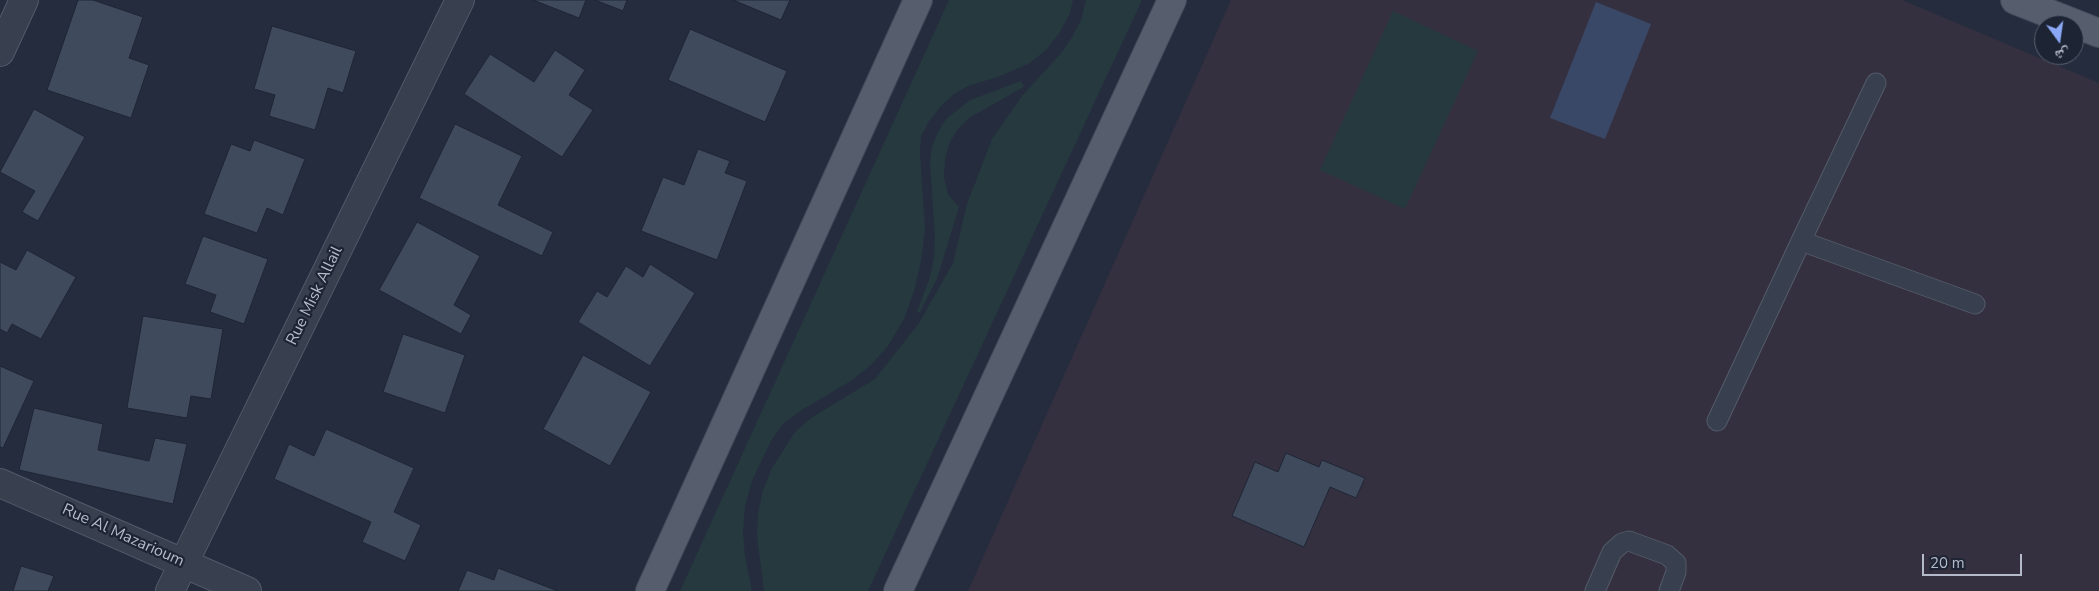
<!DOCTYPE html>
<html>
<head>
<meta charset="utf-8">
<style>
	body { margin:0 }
	#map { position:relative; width:2099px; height:591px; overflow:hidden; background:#242c3e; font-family:"Nunito Sans","Noto Naskh Arabic",sans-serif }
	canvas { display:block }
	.north { position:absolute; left:2034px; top:15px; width:50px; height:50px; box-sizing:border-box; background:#1d2433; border:1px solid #59606f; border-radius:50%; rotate:166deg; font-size:14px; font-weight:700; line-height:20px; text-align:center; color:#b4bac9 }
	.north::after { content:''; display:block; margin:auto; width:18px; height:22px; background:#8ba8f7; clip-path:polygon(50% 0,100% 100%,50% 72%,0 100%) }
	.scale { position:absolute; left:1922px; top:554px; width:100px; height:22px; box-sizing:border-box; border:2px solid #b4bac9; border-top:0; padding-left:6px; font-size:15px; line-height:18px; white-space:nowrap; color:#b4bac9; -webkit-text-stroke:4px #1d2433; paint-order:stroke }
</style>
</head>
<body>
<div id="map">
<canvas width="2099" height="591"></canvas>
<div class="north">ش</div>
<div class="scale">20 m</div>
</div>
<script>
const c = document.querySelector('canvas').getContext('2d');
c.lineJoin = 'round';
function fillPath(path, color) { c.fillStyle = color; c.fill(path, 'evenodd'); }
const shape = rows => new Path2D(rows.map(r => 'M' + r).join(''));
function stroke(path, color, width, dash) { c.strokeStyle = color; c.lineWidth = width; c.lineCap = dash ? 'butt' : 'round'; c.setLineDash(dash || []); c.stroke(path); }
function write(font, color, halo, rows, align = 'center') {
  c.font = font + ' "Nunito Sans",sans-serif'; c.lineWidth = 4.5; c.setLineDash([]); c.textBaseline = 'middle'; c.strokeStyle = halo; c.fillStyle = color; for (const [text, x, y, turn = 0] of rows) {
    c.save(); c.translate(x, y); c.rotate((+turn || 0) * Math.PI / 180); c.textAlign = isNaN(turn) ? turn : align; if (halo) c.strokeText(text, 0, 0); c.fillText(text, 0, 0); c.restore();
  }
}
fillPath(shape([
	[1231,0,1902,0,2099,83,2099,591,968,591]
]), '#34303f');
fillPath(shape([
	[949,0,1073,0,1070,13,1060,32,1047,49,1030,63,998,77,968,86,954,94,941,106,930,120,921,136,920,153,925,230,921,261,914,291,904,319,888,346,871,365,851,381,800,411,782,425,771,441,752,481,745,506,743,533,745,556,752,591,680,591],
	[1086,0,1142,0,868,591,764,591,757,536,758,513,763,490,772,468,795,432,811,418,875,379,919,323,953,263,967,204,992,139,1022,96,1062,52,1072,37,1081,20],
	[1393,11,1478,51,1405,209,1320,170],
	[1021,81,1024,86,1022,88,969,118,958,129,950,142,945,159,944,177,948,194,959,207,937,279,920,312,917,312,930,277,934,257,935,237,930,162,932,147,938,132,946,119,970,100]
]), '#26393f');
fillPath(shape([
	[1596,2,1651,24,1605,139,1550,118]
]), '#3a4867');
const building = shape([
	[78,0,93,0,143,17,129,58,149,65,131,118,47,90,78,0],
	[533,0,586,0,579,18,533,0],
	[595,0,627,0,623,11,595,0],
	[733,0,790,0,781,20,733,0],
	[272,26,356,51,343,93,328,88,315,130,269,116,275,95,254,89,272,26],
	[690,29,787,71,765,122,668,80,690,29],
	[555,50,585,70,569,95,593,110,562,157,464,94,490,54,534,82,555,50],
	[34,109,85,137,38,221,22,212,35,191,0,172,34,109],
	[455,124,522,156,498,205,553,232,542,256,419,198,455,124],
	[254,140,305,159,283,215,267,208,257,233,204,214,231,144,250,151,254,140],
	[698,149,730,161,725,173,747,181,717,260,641,231,663,177,684,185,698,149],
	[417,222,480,256,454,305,471,315,461,334,379,290,417,222],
	[203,236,268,259,244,324,210,312,216,295,185,284,203,236],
	[27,250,76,277,41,339,12,324,7,333,0,329,0,262,16,270,27,250],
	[650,264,695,293,650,366,578,322,597,291,607,297,626,266,643,277,650,264],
	[143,316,223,329,211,399,191,396,187,418,127,408,143,316],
	[403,334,465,355,445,413,383,392,403,334],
	[583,355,651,392,610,466,543,429,583,355],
	[0,366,34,381,3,448,0,447,0,366],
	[34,408,103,424,98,450,149,461,155,438,187,444,173,504,19,470,34,408],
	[326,429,414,468,394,512,421,525,405,561,362,542,371,522,274,479,289,444,314,456,326,429],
	[1286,453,1319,467,1322,460,1365,478,1356,498,1330,487,1304,547,1232,516,1255,462,1278,472,1286,453],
	[21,566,54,576,48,591,13,591,21,566],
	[498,568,558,591,458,591,467,570,494,580,498,568]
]);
fillPath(building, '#404a5d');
stroke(building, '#1f2635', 1);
const service = shape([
	[1876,83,1801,241,1975,304],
	[1717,421,1801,241],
	[1595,591,1612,552,1622,543,1629,541,1667,555,1676,563,1676,572,1669,591]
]);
const minor = shape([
	[0,483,247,591],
	[170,591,460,0]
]);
const tertiary = shape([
	[0,52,24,0]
]);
const primary = shape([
	[2015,0,2099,33],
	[650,591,918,0],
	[898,591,1172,0]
]);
stroke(service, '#535a69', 21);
stroke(minor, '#535a69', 30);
stroke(tertiary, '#535a69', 30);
stroke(primary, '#414857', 30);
stroke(service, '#383f4e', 19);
stroke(minor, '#383f4e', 28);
stroke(tertiary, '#383f4e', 28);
stroke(primary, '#565e6e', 28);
write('16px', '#b4bac9', '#1d2433', [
	["Rue Misk Allail",315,296,-64],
	["Rue Al Mazarioum",123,536,24]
]);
</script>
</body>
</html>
